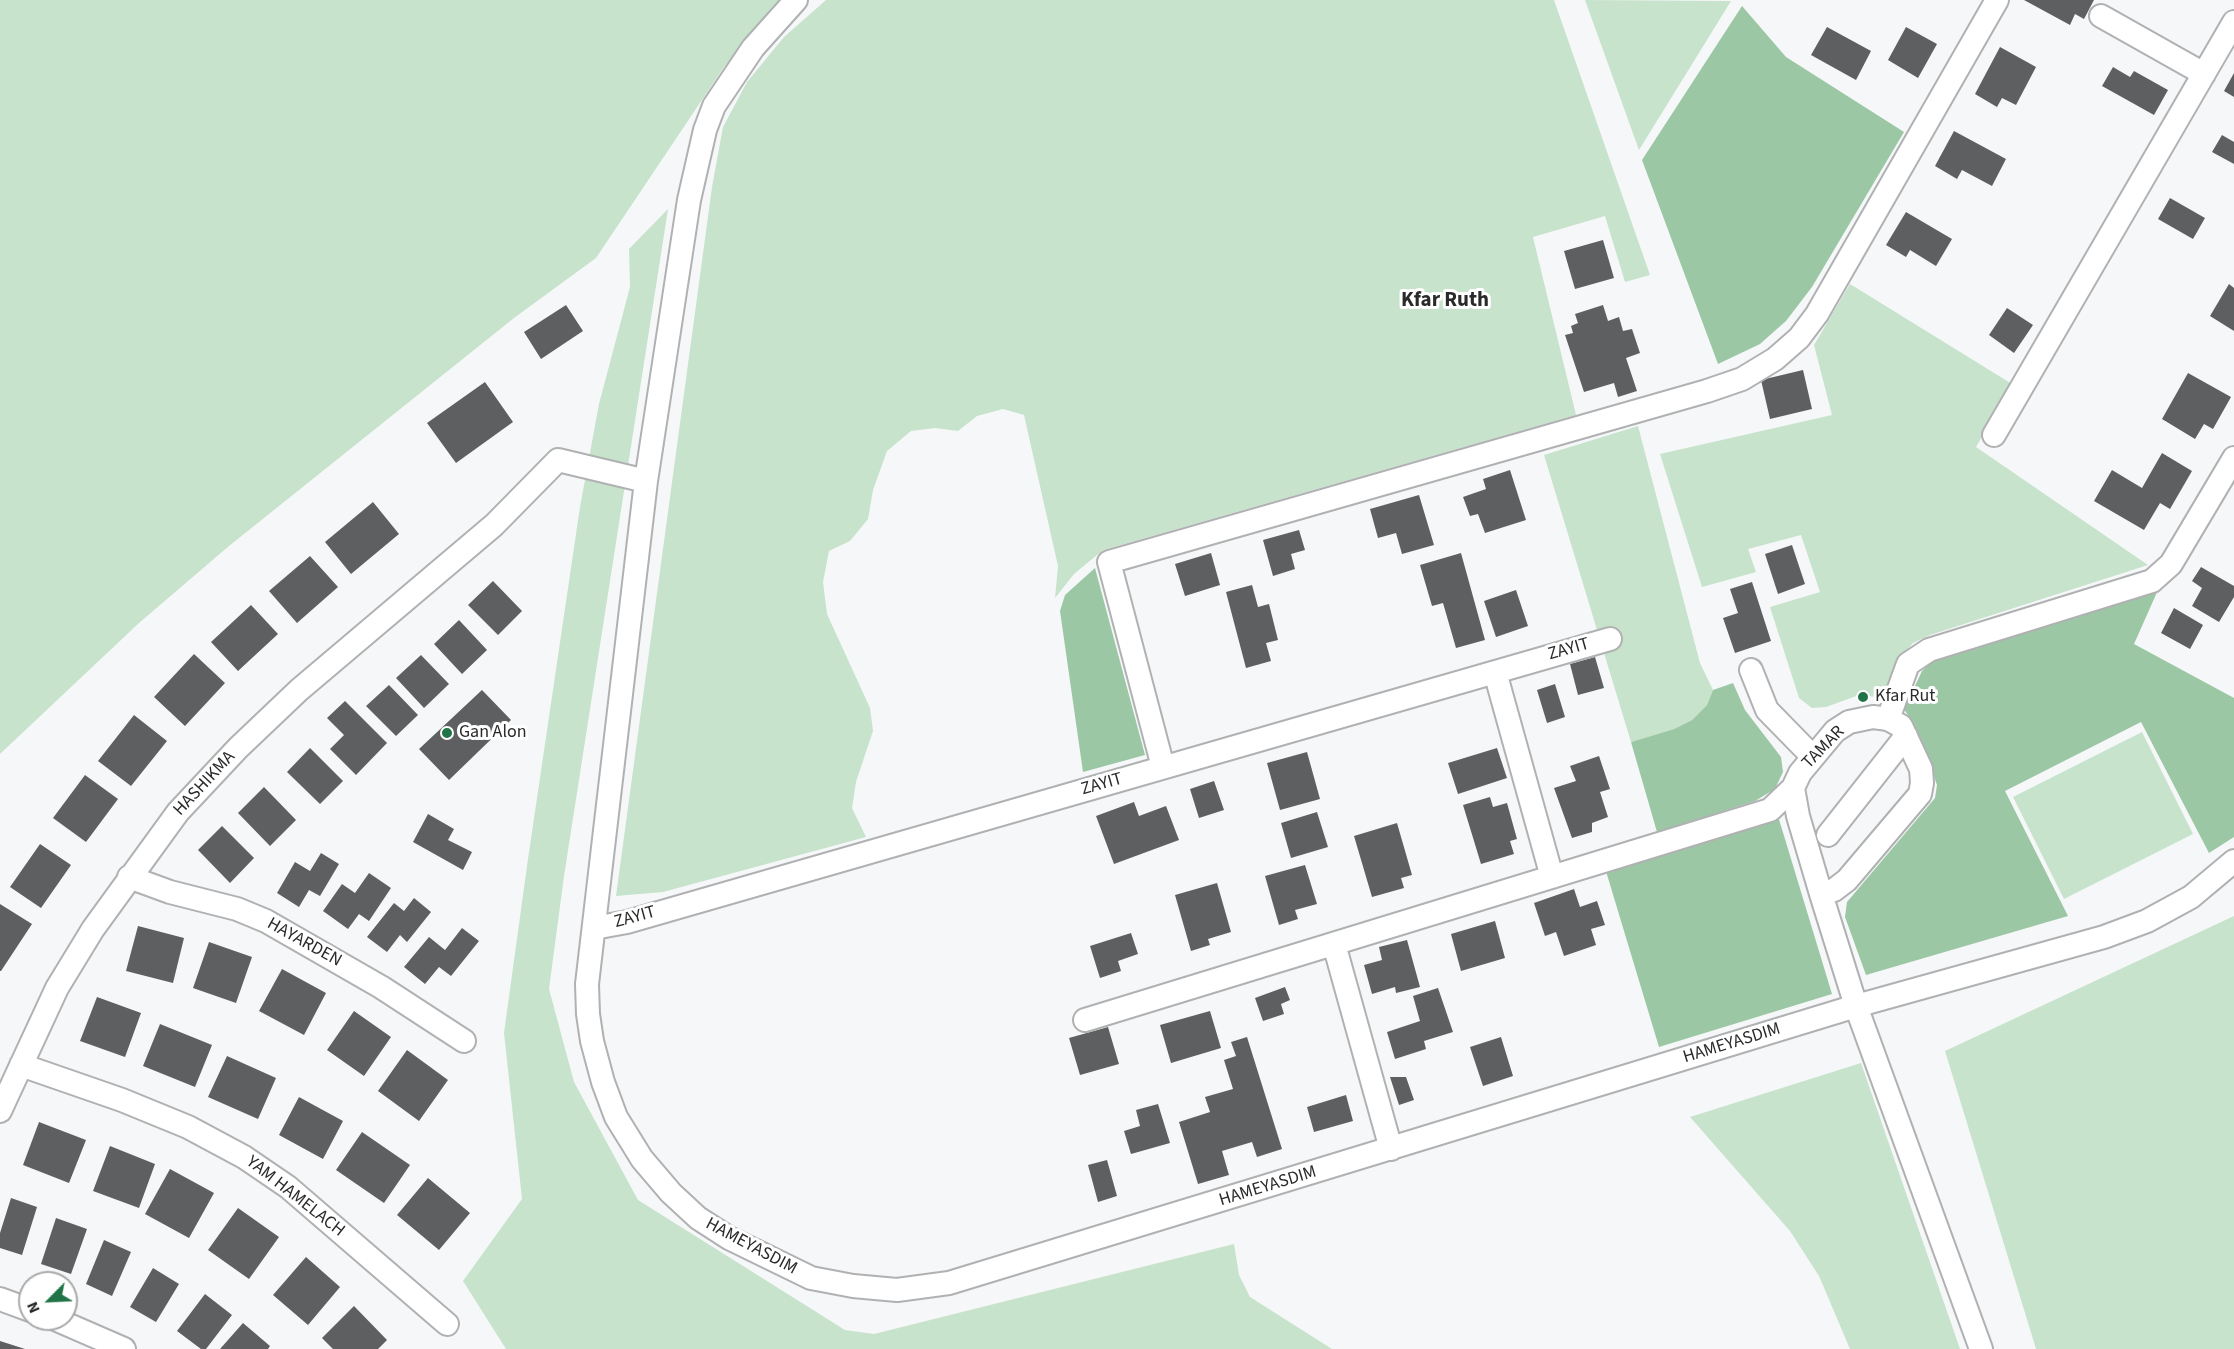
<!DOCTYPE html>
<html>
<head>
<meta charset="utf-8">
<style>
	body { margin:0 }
	#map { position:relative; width:2234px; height:1349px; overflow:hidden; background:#f6f7f9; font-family:"Source Sans 3",sans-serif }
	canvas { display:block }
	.north { position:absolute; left:18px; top:1271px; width:60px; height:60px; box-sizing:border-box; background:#fff; border:2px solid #aaa; border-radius:50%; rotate:246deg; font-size:16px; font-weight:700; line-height:24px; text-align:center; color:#2a2a2a }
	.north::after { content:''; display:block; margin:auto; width:21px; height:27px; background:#217446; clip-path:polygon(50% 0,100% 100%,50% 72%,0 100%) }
</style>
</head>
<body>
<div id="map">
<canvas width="2234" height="1349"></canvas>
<div class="north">N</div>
</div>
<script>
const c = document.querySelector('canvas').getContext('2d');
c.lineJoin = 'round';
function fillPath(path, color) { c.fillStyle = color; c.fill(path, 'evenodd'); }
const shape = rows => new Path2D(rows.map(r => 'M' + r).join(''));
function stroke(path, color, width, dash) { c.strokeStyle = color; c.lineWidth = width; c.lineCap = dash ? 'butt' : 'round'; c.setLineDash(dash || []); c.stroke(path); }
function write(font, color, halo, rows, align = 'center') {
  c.font = font + ' "Source Sans 3",sans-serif'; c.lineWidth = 6; c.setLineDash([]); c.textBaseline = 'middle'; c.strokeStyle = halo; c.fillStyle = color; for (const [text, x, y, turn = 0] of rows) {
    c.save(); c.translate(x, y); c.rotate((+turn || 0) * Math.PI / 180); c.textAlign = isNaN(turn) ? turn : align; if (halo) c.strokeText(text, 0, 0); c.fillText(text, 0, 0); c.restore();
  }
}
fillPath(shape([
	[0,0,782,0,724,67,596,258,514,318,229,546,139,623,0,754],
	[826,0,1554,0,1650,275,1625,282,1605,216,1533,237,1576,415,1103,550,1074,574,1055,598,1058,566,1024,415,1003,409,977,416,958,431,935,428,911,431,887,451,873,490,868,519,850,541,829,551,823,582,827,614,870,708,873,731,856,782,852,808,866,837,663,892,616,896,712,187,723,127,747,82,784,37],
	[1585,0,1731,1,1639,150],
	[668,209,564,876,549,989,574,1082,638,1200,845,1330,874,1334,1234,1244,1239,1275,1250,1297,1332,1349,506,1349,463,1281,522,1199,504,1033,528,859,580,507,599,404,630,287,629,249],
	[1850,284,2012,384,1976,447,2148,565,1930,635,1913,643,1901,657,1885,698,1859,695,1826,707,1812,708,1799,698,1770,607,1820,592,1801,535,1748,549,1756,572,1702,587,1660,454,1832,415,1814,345],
	[1638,426,1700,663,1713,690,1707,705,1692,720,1674,729,1631,742,1544,455],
	[2142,732,2193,834,2064,899,2013,797],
	[2234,916,2234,1349,2036,1349,1945,1051],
	[1861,1063,1960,1349,1850,1349,1819,1276,1790,1231,1690,1117]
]), '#c7e3cc');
fillPath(shape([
	[1742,6,1786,57,1904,132,1812,287,1786,321,1760,344,1718,364,1642,160],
	[1095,568,1145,755,1083,772,1060,611,1065,595],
	[2158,590,2134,644,2234,698,2234,837,2209,853,2141,722,2005,791,2068,916,1866,975,1845,917,1847,902,1935,798,1937,785,1916,728,1904,709,1922,671,1939,655],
	[1733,683,1745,710,1781,757,1783,772,1775,789,1755,801,1657,832,1631,742,1674,729,1692,720,1707,705,1713,690],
	[1778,816,1832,994,1659,1047,1605,868]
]), '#9cc7a4');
fillPath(shape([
	[2024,0,2094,0,2084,19,2075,14,2070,25],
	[1827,27,1871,51,1856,80,1811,55],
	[1906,27,1937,44,1918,78,1888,60],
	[2000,47,2036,67,2016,105,2002,98,1997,107,1975,94],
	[2113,67,2130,77,2134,71,2168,90,2154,115,2102,86],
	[2234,73,2234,97,2224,91],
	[1954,131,2006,159,1992,186,1962,170,1957,179,1935,166],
	[2222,135,2234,142,2234,164,2212,152],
	[2170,198,2205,218,2193,239,2158,219],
	[1906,212,1952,239,1936,266,1910,250,1906,257,1886,245],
	[1603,240,1614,278,1575,289,1564,251],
	[2229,284,2234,288,2234,331,2210,316],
	[566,305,583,331,541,359,524,332],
	[1603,305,1608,321,1619,317,1623,331,1632,329,1640,353,1626,358,1637,391,1618,397,1614,383,1584,392,1565,335,1573,333,1571,326,1578,323,1575,314],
	[2007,308,2033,325,2014,353,1989,335],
	[1803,370,1812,409,1770,419,1761,380],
	[2188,373,2231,397,2213,429,2204,424,2195,439,2162,419],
	[485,382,513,422,456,463,427,423],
	[2162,453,2192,471,2170,509,2160,503,2144,530,2094,501,2112,470,2142,488],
	[1510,470,1526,520,1485,533,1478,514,1470,516,1463,497,1486,489,1483,479],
	[1419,495,1434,545,1402,554,1396,533,1378,538,1370,509],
	[373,502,399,534,351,574,325,542],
	[1299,530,1305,550,1291,554,1295,569,1273,576,1263,540],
	[1792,545,1805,584,1778,594,1765,554],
	[1211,553,1220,585,1185,596,1175,564],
	[1461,553,1485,640,1456,648,1443,603,1432,606,1420,565],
	[310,556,338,587,297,623,269,591],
	[2201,567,2234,586,2234,597,2219,622,2192,606,2202,588,2192,581],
	[493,581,522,611,498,635,468,605],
	[1752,582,1771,641,1735,653,1723,618,1738,613,1730,589],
	[1252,585,1258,607,1269,604,1278,640,1266,643,1271,661,1246,668,1226,592],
	[1516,590,1528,626,1496,637,1484,601],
	[251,605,278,634,238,671,211,642],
	[2174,608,2203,625,2190,649,2161,633],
	[459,620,487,650,462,674,434,644],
	[194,654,225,683,185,726,154,697],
	[421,655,449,684,424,708,396,678],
	[1595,657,1604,688,1578,695,1570,664],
	[1555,684,1565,717,1547,723,1537,690],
	[389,685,418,715,396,736,366,706],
	[482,690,511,720,449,780,419,749],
	[345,701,387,743,356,775,330,749,344,735,327,718],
	[134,715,167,741,131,786,98,761],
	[310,748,343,781,320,804,287,772],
	[1497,748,1507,778,1458,794,1448,763],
	[1307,752,1320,799,1280,810,1267,763],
	[1599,756,1610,789,1600,792,1608,817,1592,823,1592,832,1572,838,1554,788,1576,781,1570,766],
	[85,775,118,799,86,842,53,818],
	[1214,781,1224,810,1199,818,1190,789],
	[264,787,296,820,270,846,238,813],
	[1490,797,1493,807,1507,803,1517,839,1510,841,1514,854,1481,864,1463,805],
	[1134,802,1139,816,1166,806,1179,840,1114,864,1096,816],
	[1317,812,1328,847,1291,858,1281,823],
	[428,814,454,829,448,840,472,852,463,870,413,842],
	[1397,823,1412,875,1401,878,1404,888,1372,897,1354,836],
	[222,826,254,858,230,883,198,850],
	[40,844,71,865,41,908,10,887],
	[321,853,339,864,320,896,309,890,299,907,277,893,295,862,310,871],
	[1305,865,1317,904,1295,910,1298,919,1279,925,1265,876],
	[369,873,391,888,369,921,359,914,348,929,323,911,342,884,355,893],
	[1217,883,1231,932,1208,939,1210,945,1191,951,1175,895],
	[1574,889,1580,907,1597,901,1605,925,1591,929,1596,945,1564,956,1556,932,1545,936,1534,903],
	[414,898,431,912,407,942,400,935,387,952,367,937,394,903,404,911],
	[0,904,32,924,1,971,0,971],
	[1495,921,1505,958,1461,971,1451,934],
	[138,926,184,938,173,983,126,971],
	[462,928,479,941,451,976,439,967,425,984,404,967,429,937,445,950],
	[1131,933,1138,954,1118,961,1121,971,1100,978,1090,946],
	[1407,940,1420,987,1396,993,1395,987,1372,994,1364,965,1382,960,1379,947],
	[209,942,252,957,236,1003,193,988],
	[282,969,326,993,304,1035,259,1011],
	[1285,987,1290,1000,1281,1004,1284,1014,1263,1021,1255,998],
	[1438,988,1453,1032,1424,1041,1426,1049,1395,1059,1387,1032,1420,1021,1413,996],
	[97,997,141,1013,125,1057,80,1041],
	[354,1011,391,1037,364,1076,327,1050],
	[1210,1011,1221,1048,1171,1063,1160,1025],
	[160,1024,212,1045,195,1087,143,1066],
	[1108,1027,1119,1064,1080,1075,1069,1038],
	[1247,1037,1282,1149,1257,1157,1252,1142,1222,1151,1229,1175,1198,1184,1179,1122,1210,1112,1205,1097,1233,1089,1224,1060,1236,1056,1231,1042],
	[1501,1037,1513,1076,1483,1086,1470,1047],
	[407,1050,448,1080,419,1121,378,1091],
	[227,1056,276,1078,258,1119,208,1097],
	[1390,1077,1406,1077,1414,1100,1399,1105],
	[1346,1095,1353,1121,1314,1132,1307,1107],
	[299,1097,343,1121,323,1159,279,1135],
	[1158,1104,1170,1143,1131,1154,1124,1131,1140,1126,1136,1110],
	[39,1122,86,1140,69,1183,23,1165],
	[362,1132,410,1165,384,1203,336,1170],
	[110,1146,155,1164,139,1208,93,1191],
	[1107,1160,1117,1196,1098,1202,1088,1165],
	[170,1169,214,1193,189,1238,145,1214],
	[428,1178,470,1213,439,1250,397,1215],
	[11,1198,37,1207,22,1255,0,1248,0,1233],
	[238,1208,279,1237,249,1279,208,1250],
	[56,1218,87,1229,71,1274,41,1264],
	[104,1240,131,1252,112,1296,86,1284],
	[306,1257,340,1287,308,1325,273,1295],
	[153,1268,179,1284,156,1322,130,1307],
	[205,1294,232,1315,206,1349,201,1349,177,1331],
	[354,1306,387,1340,378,1349,333,1349,322,1338],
	[243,1323,270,1346,268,1349,220,1349],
	[0,1341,25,1349,0,1349]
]), '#5e5f60');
const minor = shape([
	[796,0,753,48,714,106,705,130,689,200,646,481,587,984,588,1014,592,1041,603,1082,616,1117,642,1159,671,1193,698,1218,729,1238,811,1278,853,1286,897,1290,949,1283,1856,1006,2104,937,2147,921,2191,897,2234,861],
	[2101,16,2204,74],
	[1994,435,2234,22],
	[1751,670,1767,710,1813,757],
	[1495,672,1552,877],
	[1888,719,1908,664,1929,650,2152,581,2171,564,2234,458],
	[1163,767,1109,562,1707,391,1742,379,1775,359,1799,338,1817,314,1997,0],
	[1828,835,1906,736],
	[129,877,170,892,237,909,266,921,381,987,464,1041],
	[1821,894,1834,890,1847,880,1920,794,1922,783,1921,769,1901,726,1888,719,1873,717,1849,722,1835,731,1800,773,1793,788,1798,816,1821,894,1856,1006,1981,1349],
	[594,928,627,922,1610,639],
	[1334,944,1391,1149],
	[1085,1020,1770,810,1793,788],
	[21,1065,122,1100,188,1127,244,1157,288,1187,447,1324],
	[0,1111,57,988,93,929,178,812,238,748,299,690,494,525,558,460,646,481],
	[0,1299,30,1310],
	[55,1319,124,1349]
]);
stroke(minor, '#b0b1b2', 26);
stroke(minor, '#fff', 22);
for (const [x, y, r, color] of [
	[1863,697,6,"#217446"],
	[447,733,6,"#217446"]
]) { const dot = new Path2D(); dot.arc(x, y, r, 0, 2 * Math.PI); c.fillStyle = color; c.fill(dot); stroke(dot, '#fff', 2); }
write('18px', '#2a2a2a', '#fff', [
	["ZAYIT",1569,650,-16],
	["TAMAR",1824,748,-46],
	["HASHIKMA",205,784,-47],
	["ZAYIT",1102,785,-16],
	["ZAYIT",635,918,-15],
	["HAYARDEN",304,943,29],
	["HAMEYASDIM",1732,1044,-17],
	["HAMEYASDIM",1268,1187,-17],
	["YAM HAMELACH",295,1197,38],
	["HAMEYASDIM",751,1247,28]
]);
write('18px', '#2a2a2a', '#fff', [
	["Kfar Rut",1875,697],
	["Gan Alon",459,733]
], 'left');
write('bold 21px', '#2a2a2a', '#fff', [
	["Kfar Ruth",1445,301]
]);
</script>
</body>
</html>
